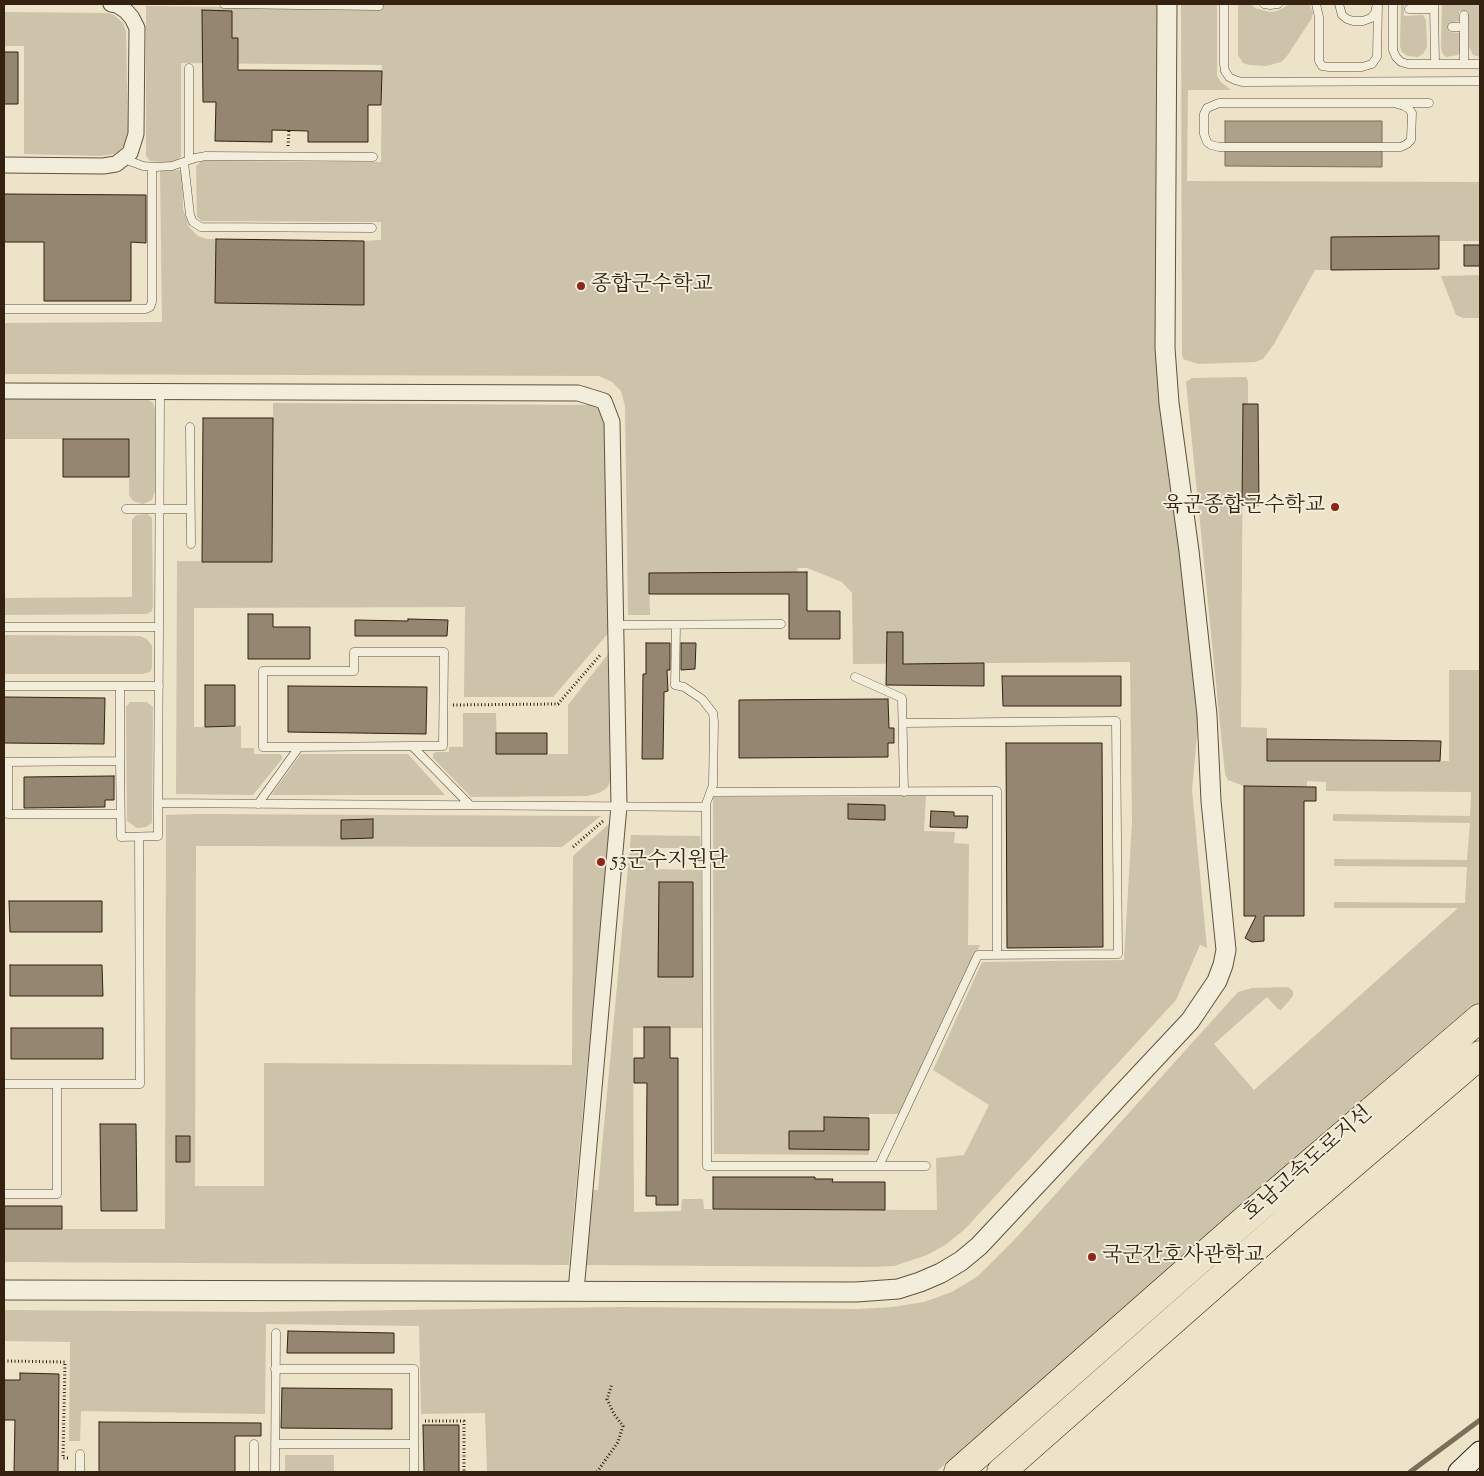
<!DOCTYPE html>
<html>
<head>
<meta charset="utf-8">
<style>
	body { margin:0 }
	#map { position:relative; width:1484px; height:1476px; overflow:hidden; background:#ece3c9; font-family:"Sorts Mill Goudy",serif }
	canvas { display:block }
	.frame { position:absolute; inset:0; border:5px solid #342110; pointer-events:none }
</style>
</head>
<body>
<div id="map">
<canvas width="1484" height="1476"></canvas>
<div class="frame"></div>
</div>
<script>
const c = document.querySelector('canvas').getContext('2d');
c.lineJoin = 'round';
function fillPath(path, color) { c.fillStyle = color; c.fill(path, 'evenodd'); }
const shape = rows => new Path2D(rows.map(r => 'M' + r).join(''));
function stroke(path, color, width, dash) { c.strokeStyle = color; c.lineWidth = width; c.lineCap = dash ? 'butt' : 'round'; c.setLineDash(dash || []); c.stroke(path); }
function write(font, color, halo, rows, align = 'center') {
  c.font = font + ' "Sorts Mill Goudy","Noto Serif KR",serif'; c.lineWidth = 4; c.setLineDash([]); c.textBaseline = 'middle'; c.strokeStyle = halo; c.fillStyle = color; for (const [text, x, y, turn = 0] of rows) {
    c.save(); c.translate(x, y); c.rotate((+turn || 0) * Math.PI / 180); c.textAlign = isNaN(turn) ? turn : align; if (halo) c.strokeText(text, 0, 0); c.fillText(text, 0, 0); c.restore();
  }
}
fillPath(shape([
	[382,4,1159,4,1173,494,1198,724,1192,790,1207,948,1200,945,1176,1000,964,1230,945,1245,927,1255,894,1266,873,1267,583,1265,590,1190,598,1190,631,835,700,836,701,848,654,848,654,869,701,870,703,1028,633,1028,634,1212,681,1211,682,1199,703,1199,704,1209,937,1210,936,1158,964,1155,989,1105,933,1070,982,962,1124,960,1132,822,1130,662,853,664,852,593,842,582,807,568,798,568,797,572,649,573,650,615,628,615,625,406,621,391,612,382,599,376,4,374,4,323,162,322,160,171,182,170,183,209,189,227,198,236,207,239,216,239,216,303,364,304,364,241,381,240,381,222,202,221,197,217,196,166,202,161,381,162,382,65,181,63,181,156,177,161,171,163,150,161,146,156,146,6,382,9],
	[1181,4,1217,4,1217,76,1221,82,1231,90,1188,90,1187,181,1480,182,1480,241,1439,241,1438,236,1331,237,1331,270,1315,270,1274,344,1263,359,1255,362,1198,364,1183,359,1182,354],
	[1238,4,1251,4,1255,8,1270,12,1277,11,1290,4,1309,4,1313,12,1312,18,1287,56,1281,62,1266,66,1249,65,1243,63,1238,55],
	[1401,4,1404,4,1404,16,1423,15,1426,20,1427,47,1423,54,1418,57,1408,56,1402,52,1400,46],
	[1442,4,1480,4,1480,57,1473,55,1469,47,1468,11,1459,11,1459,21,1449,23,1449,32,1460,33,1460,52,1458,55,1446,57,1443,54,1441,48],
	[4,12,107,13,114,15,123,23,126,32,128,132,126,142,121,149,114,154,101,156,24,154,24,46,4,46],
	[1480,275,1480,318,1463,318,1456,315,1441,276],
	[1246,377,1248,381,1248,404,1243,404,1241,727,1267,728,1267,761,1449,761,1449,670,1480,670,1480,1008,936,1472,487,1472,485,1413,421,1414,419,1326,266,1324,265,1414,81,1411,80,1441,69,1441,70,1342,4,1341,4,1310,258,1312,620,1307,858,1309,893,1307,924,1302,952,1292,978,1276,1016,1238,1238,992,1252,988,1288,987,1293,991,1293,996,1281,1010,1278,1009,1267,997,1214,1044,1254,1090,1458,908,1334,908,1334,902,1465,903,1467,867,1334,866,1334,859,1467,860,1470,823,1333,821,1333,814,1470,816,1471,792,1326,791,1326,782,1307,781,1307,786,1244,786,1228,780,1225,774,1186,382,1192,378],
	[142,395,153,403,155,409,155,491,152,500,143,504,133,501,129,495,129,439,4,439,4,396],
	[273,403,592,405,599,409,605,423,611,630,553,697,464,697,465,607,194,608,194,727,241,726,241,748,254,748,254,754,280,754,282,756,282,759,253,795,176,794,177,561,272,562],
	[147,514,152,518,153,605,152,611,147,614,4,615,4,598,132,597,132,520,136,515],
	[4,635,140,636,147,639,152,646,152,667,150,672,142,674,4,674],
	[609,653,611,780,607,788,599,793,587,796,471,797,433,758,433,754,436,752,449,752,449,747,463,747,463,713,496,713,497,754,568,754,568,705],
	[130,702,147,702,153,707,152,823,146,827,137,828,127,821,126,707],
	[301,754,408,754,445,795,271,795],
	[926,796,924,831,955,832,954,843,969,844,968,945,980,945,902,1114,869,1114,869,1155,714,1154,713,797],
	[196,814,601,816,562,847,196,846,195,1186,264,1186,264,1063,572,1065,573,856,610,823,613,829,587,1065,569,1265,4,1262,4,1229,165,1229,166,815],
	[285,1455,334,1455,334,1472,285,1472]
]), '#cdc2aa');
const water = shape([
	[1225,121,1382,121,1382,167,1225,166,1225,121]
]);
fillPath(water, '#ada18a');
stroke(water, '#7d6e59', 1);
stroke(shape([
	[1410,1472,1480,1420]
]), '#7d6e59', 5);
const building = shape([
	[202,10,232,11,232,38,238,38,238,70,382,71,381,105,368,105,368,142,308,142,308,131,272,130,272,142,215,141,216,102,203,102,202,10],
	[4,52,18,52,18,104,4,104,4,52],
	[4,194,146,195,146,243,131,242,131,301,44,301,44,242,4,242,4,194],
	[1439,236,1439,269,1331,270,1331,237,1439,236],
	[216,239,364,241,364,305,215,303,216,239],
	[1464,245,1480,245,1480,266,1464,266,1464,245],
	[1243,404,1258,404,1259,505,1242,505,1243,404],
	[203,418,273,418,272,562,202,562,203,418],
	[63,439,129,439,129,477,63,477,63,439],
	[807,572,807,611,840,611,840,639,789,639,789,594,649,594,649,573,807,572],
	[248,614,273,614,273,627,310,627,310,659,248,659,248,614],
	[408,619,448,620,447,636,355,636,355,620,408,621,408,619],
	[887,632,903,632,903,664,984,663,984,686,886,685,887,632],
	[646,643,670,643,670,670,667,670,668,691,664,692,663,759,642,759,643,674,646,674,646,643],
	[681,643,696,643,695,669,681,670,681,643],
	[1002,676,1121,676,1121,706,1003,706,1002,676],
	[205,685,235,685,235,726,205,727,205,685],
	[288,686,427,687,426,734,288,732,288,686],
	[4,697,105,698,104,744,4,743,4,697],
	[888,699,889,728,894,728,894,743,888,743,888,757,739,758,739,700,888,699],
	[496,733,547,733,547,754,496,754,496,733],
	[1267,739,1441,741,1440,761,1267,761,1267,739],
	[1006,743,1102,743,1103,947,1007,948,1006,743],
	[114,776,114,800,105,800,105,807,24,808,24,777,114,776],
	[1244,786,1316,787,1316,801,1304,801,1304,916,1264,916,1264,941,1252,942,1245,938,1256,916,1244,916,1244,786],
	[848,804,885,805,885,820,848,819,848,804],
	[931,811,954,812,954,816,968,816,967,828,930,827,931,811],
	[373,819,373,838,341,839,341,820,373,819],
	[659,882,693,882,693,977,658,977,659,882],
	[9,901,102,901,102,932,10,932,9,901],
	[10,965,102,965,103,996,10,996,10,965],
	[644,1027,670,1027,670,1058,678,1058,678,1205,656,1205,656,1196,646,1196,647,1083,634,1083,634,1058,644,1058,644,1027],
	[11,1028,103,1028,103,1059,11,1059,11,1028],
	[824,1117,869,1118,869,1150,789,1149,789,1131,824,1131,824,1117],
	[100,1124,136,1124,137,1211,101,1211,100,1124],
	[176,1136,190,1136,190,1162,176,1162,176,1136],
	[713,1177,815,1177,815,1179,833,1179,832,1182,885,1182,885,1210,713,1209,713,1177],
	[4,1206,62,1206,62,1229,4,1229,4,1206],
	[288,1331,394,1333,394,1353,287,1353,288,1331],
	[20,1373,59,1374,58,1472,14,1472,15,1420,4,1420,4,1380,20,1380,20,1373],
	[282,1388,392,1389,392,1429,281,1428,282,1388],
	[99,1422,261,1423,261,1436,235,1436,235,1472,99,1472,99,1422],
	[423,1425,459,1425,459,1472,424,1472,423,1425]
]);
fillPath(building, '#948670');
stroke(building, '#342110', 1);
const service = shape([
	[224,4,379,6],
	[1224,4,1224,64,1225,71,1229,77,1235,80,1242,82,1480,81],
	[1264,4,1270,5,1278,4],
	[1316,4,1319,17,1319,61,1322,66,1329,67,1362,67,1372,64,1377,57,1378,4],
	[1339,4,1342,15,1347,19,1353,21,1363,21,1371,18,1375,13,1376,8],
	[1393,4,1393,50,1396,57,1401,62,1408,64,1480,64],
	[1434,4,1435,64],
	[1409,9,1434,9],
	[1464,15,1464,64],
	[1452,27,1464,27],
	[189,68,189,160],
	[1394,103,1404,106,1409,109,1412,113,1411,140,1407,144,1401,147,1219,147,1211,145,1207,142,1204,134,1204,114,1207,108,1219,103,1429,103],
	[124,159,143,166,156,167,172,166,195,158,206,156,373,157],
	[184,162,190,215,193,222,201,227,372,228],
	[4,309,146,309,150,307,152,302,152,167],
	[190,427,191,544],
	[126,509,190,509],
	[616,625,781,624],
	[676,625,675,685,684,687,702,699,713,713,714,722,713,785,706,804,707,1166,926,1166],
	[4,627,159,627,160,392],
	[159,627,158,803,706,807],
	[855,677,902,698,904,792],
	[4,686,159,686],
	[299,747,263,747,263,671,354,671,354,652,444,652,443,746,412,746],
	[120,761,120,686],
	[4,762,120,761,121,837,158,836,158,803],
	[8,762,8,814,120,814],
	[711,792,997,791,997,955],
	[258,804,299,747,412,746,470,805],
	[4,1084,140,1084,139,837],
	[879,1166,978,955,1118,954,1116,721,903,723],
	[4,1194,57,1194,57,1084],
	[275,1369,414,1369,414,1472],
	[254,1444,254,1472],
	[275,1444,414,1444],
	[80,1472,80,1454],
	[275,1472,276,1333]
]);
const minor = shape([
	[4,165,103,166,116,164,130,153,136,134,137,28,132,18,126,11,117,5,111,4],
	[4,391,578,393,604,401,612,422,619,806,576,1291]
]);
const tertiary = shape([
	[4,1290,856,1292,898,1289,920,1282,941,1273,961,1261,979,1246,1190,1021,1217,981,1223,965,1226,950,1211,801,1207,715,1189,551,1169,403,1165,348,1167,4]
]);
const secondary = shape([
	[1459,1472,1480,1452]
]);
const motorway = shape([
	[958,1472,1264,1203,1480,1018],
	[1001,1472,1286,1221,1480,1055]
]);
stroke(service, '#62523e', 9);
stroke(minor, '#62523e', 17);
stroke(tertiary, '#62523e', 21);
stroke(secondary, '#342110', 23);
stroke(motorway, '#342110', 29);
stroke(shape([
	[288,146,289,130],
	[453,705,558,704,601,654],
	[573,847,603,821],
	[4,1361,65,1362,63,1458,69,1458],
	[425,1421,464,1421,464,1472],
	[597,1472,618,1442,623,1426,614,1414,607,1399,612,1384]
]), '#342110', 3, [1, 2.5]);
stroke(service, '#f3eddc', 8);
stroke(minor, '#f3eddc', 15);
stroke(tertiary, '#f3eddc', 19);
stroke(secondary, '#f3eddc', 21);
stroke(motorway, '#ece3c9', 28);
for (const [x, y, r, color] of [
	[581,286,5,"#8f2418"],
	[1335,507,5,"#8f2418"],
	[601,862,5,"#8f2418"],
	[1092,1257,5,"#8f2418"]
]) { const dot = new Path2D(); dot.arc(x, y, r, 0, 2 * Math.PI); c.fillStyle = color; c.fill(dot); stroke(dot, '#f3eddc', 2); }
write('21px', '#342110', '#f3eddc', [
	["종합군수학교",591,286],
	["육군종합군수학교",1325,507,"right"],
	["53군수지원단",611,862],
	["국군간호사관학교",1102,1257]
], 'left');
write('21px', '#342110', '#f3eddc', [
	["호남고속도로지선",1309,1165,-41]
]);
</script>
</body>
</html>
